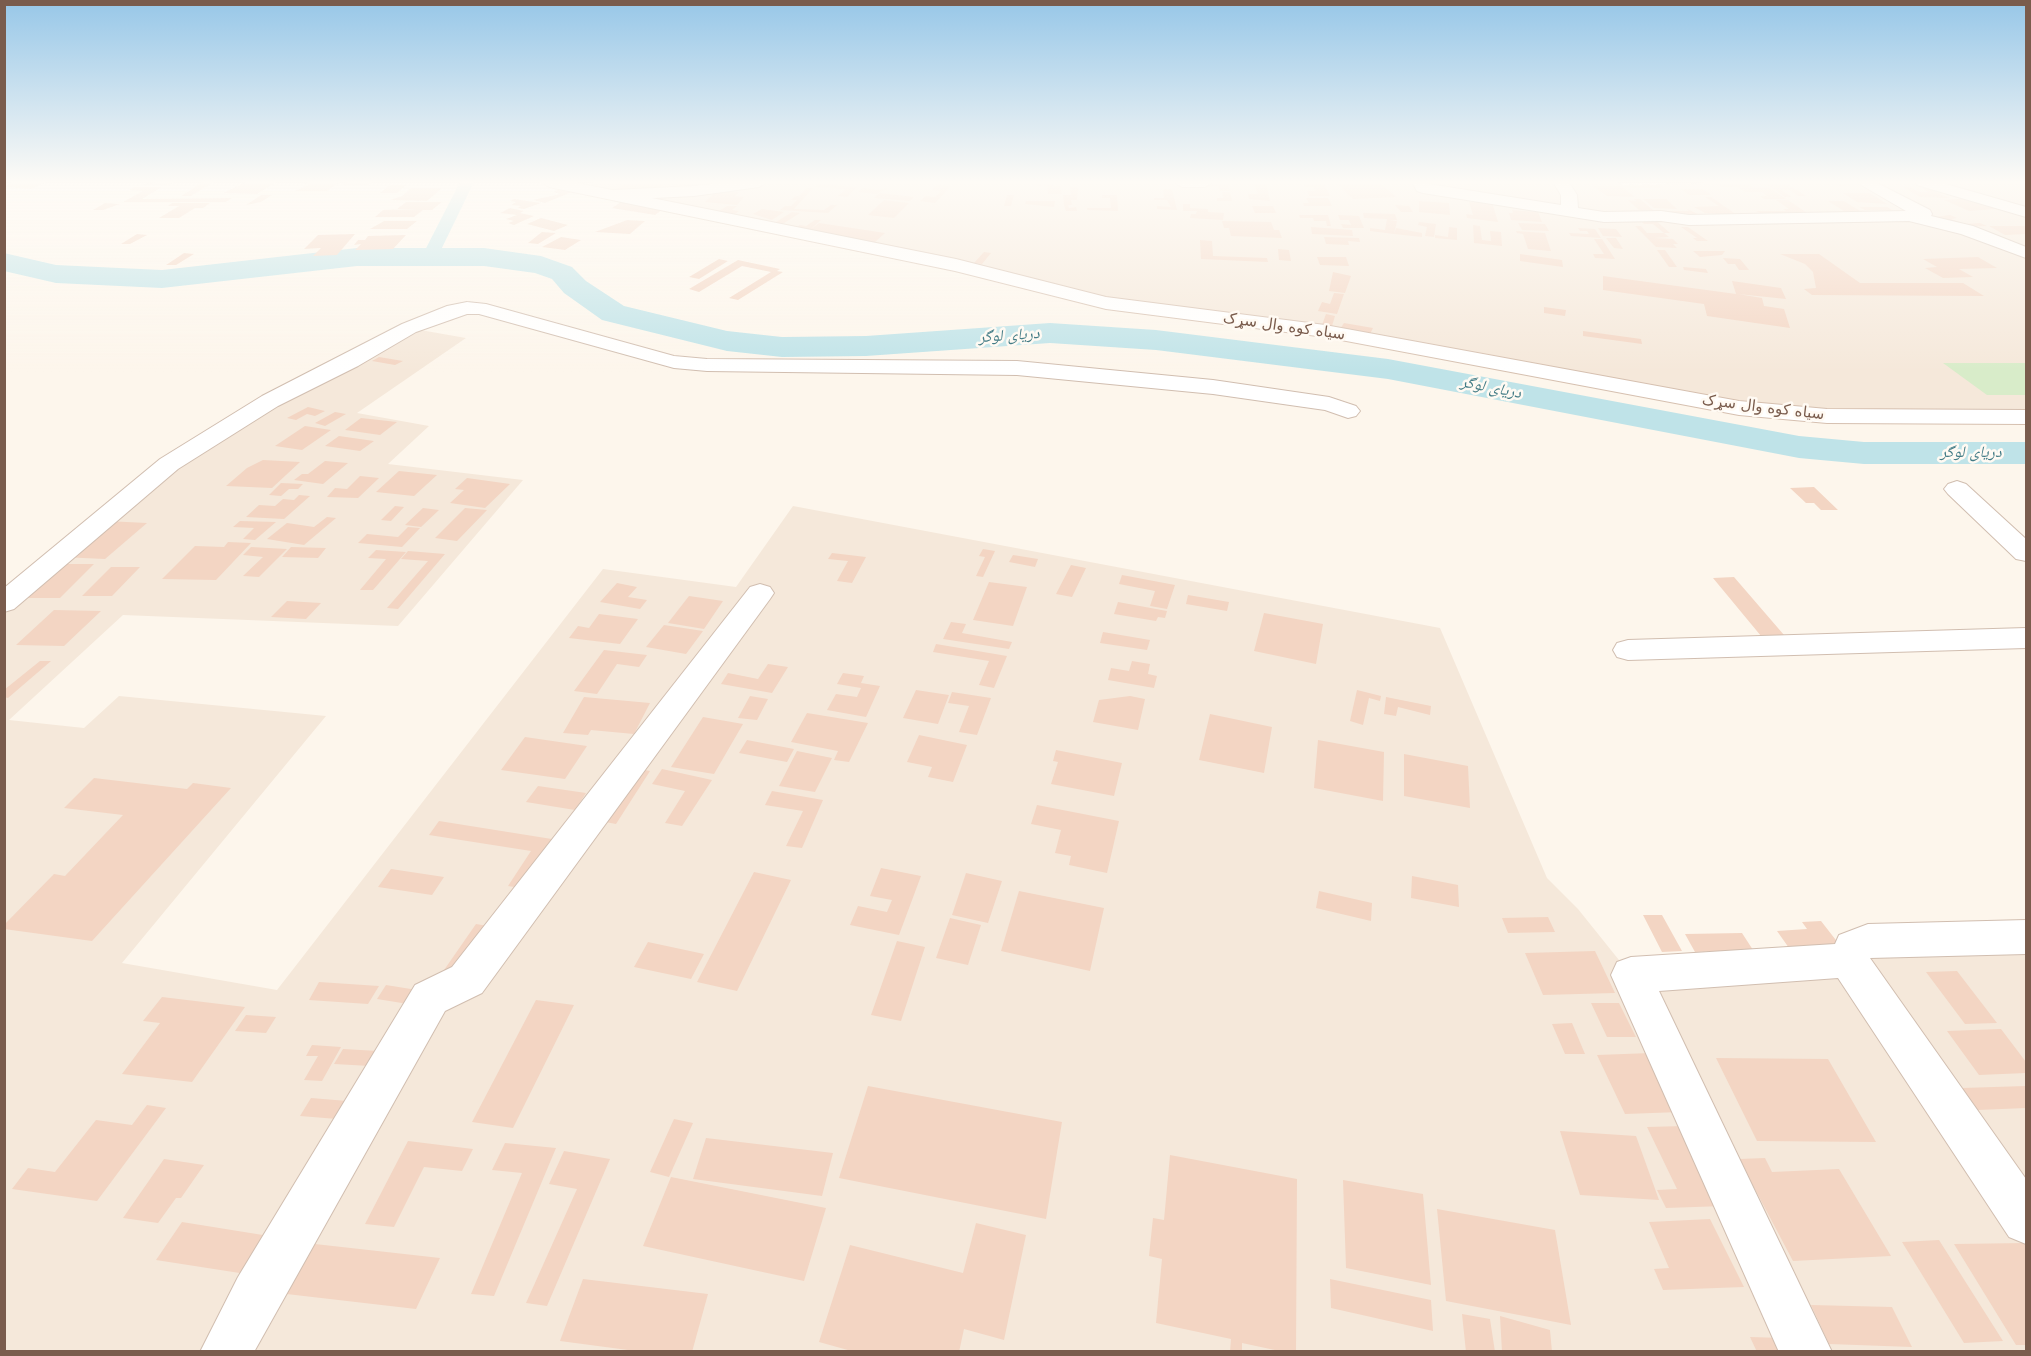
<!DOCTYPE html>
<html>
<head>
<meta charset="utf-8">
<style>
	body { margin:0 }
	#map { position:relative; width:2031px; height:1356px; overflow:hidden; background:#fdf6ec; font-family:"DejaVu Sans",sans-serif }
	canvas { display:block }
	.frame { position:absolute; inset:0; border:6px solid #7a5c4d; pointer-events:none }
</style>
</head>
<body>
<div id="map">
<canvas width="2031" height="1356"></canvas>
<div class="frame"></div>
</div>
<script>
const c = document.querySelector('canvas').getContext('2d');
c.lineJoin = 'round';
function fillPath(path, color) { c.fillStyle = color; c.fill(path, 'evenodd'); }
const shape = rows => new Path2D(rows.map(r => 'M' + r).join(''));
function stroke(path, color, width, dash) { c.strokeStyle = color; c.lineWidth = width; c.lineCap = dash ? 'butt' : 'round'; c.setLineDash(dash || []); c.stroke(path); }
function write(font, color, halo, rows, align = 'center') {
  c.font = font + ' "DejaVu Sans","Noto Naskh Arabic",sans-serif'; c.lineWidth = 5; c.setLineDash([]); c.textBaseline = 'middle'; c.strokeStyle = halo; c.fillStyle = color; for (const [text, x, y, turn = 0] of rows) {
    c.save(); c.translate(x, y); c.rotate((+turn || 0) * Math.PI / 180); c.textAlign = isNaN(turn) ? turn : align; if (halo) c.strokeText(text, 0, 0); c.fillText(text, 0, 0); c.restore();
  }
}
fillPath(shape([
	[594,182,1618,182,1622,185,1703,183,1701,182,2026,182,2026,417,1827,416,1641,390,1174,311,584,189],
	[409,328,466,338,357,413,429,426,388,464,523,480,398,626,123,615,9,720,84,728,119,696,326,716,122,963,277,990,603,569,736,587,793,506,1440,628,1547,878,1578,909,1631,975,1959,938,2026,937,2026,1351,5,1351,4,593,164,465]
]), '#f5e8da');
fillPath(shape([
	[1943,363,2026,363,2026,395,1987,395]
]), '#d8ecc9');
fillPath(shape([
	[460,182,474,182,438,256,430,261,424,259,422,256,460,182]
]), '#bfe3e8');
fillPath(shape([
	[357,248,484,248,541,256,572,267,586,281,624,306,727,331,782,337,866,336,1050,323,1156,330,1388,359,1799,436,1864,442,2026,442,2026,464,1864,464,1799,458,1388,379,1156,350,1050,343,866,356,782,357,727,351,602,320,564,293,552,279,535,273,484,266,357,266,162,288,56,283,4,271,4,253,56,265,162,270,357,248]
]), '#bfe3e8');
fillPath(shape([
	[13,182,46,182,31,189,4,187],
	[157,182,174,182,167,185,142,185],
	[203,182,214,182,191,196,181,196],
	[246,182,276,182,257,194,223,193],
	[308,182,340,182,327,191,295,191,310,184,304,184],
	[347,182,373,182,368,185,342,185],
	[825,182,833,182,830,185,857,187,847,197,838,196,846,189,814,187],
	[1038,182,1052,182,1053,186,1060,186,1062,194,1048,194,1047,185,1038,186],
	[1253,182,1266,182,1270,201,1249,199,1248,194,1258,194],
	[1302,182,1323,182,1330,196,1309,196,1307,191,1315,191,1313,187,1305,187],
	[1335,182,1379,182,1396,197,1353,199],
	[1729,182,1746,182,1755,188,1769,187,1786,199,1764,199,1760,196,1767,196,1762,192,1745,192,1738,187,1722,187,1718,184,1733,184],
	[1763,182,1784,182,1806,196,1798,196,1790,190,1781,190,1792,197,1785,197],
	[1831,182,1861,182,1866,184,1840,186],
	[1193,183,1227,183,1230,191,1220,191,1218,186,1194,188],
	[665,184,658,189,618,189,621,185],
	[390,185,406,185,397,193,380,193],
	[937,185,951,186,935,203,920,201,926,196,935,197,941,191,932,190],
	[1660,185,1664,188,1630,188,1626,186],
	[1593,186,1621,186,1635,197,1607,196],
	[134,187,162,187,142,199,232,198,226,202,123,202,143,191,129,190],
	[1070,187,1078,187,1077,200,1071,200,1072,205,1068,205,1069,208,1076,207,1077,211,1066,211,1064,205,1063,195,1071,195],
	[1903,187,1909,187,1919,192,1928,192,1922,188,1927,188,1949,198,1920,197],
	[411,188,442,188,427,201,390,200,402,196],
	[807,188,813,188,794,209,824,210,831,205,837,205,828,213,780,210,785,206,791,206,797,200,791,200,795,196,799,196],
	[863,188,879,190,888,188,876,194,858,192],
	[560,189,572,192,545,203,533,200,560,194,553,192],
	[1163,189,1172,189,1177,210,1157,209,1157,206,1171,207,1167,200,1154,200,1154,198,1164,198],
	[1681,189,1703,189,1711,195,1689,195],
	[712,190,739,192,735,196,744,197,737,205,705,202,713,194,708,194],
	[1222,192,1230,192,1232,201,1217,201,1217,198,1223,198],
	[879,193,914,197,910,201,874,198],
	[1843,193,1870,193,1887,204,1857,202],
	[261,195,272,195,261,202,246,205],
	[1007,195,1014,195,1011,206,1004,206],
	[1102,195,1117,195,1118,211,1087,210,1087,208,1111,208,1110,198,1102,198],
	[1705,197,1711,197,1737,215,1705,213,1694,207,1719,206],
	[1306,198,1328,198,1332,206,1304,206,1303,203,1309,203],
	[1970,198,1995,209,1969,211,1944,200],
	[514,199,541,203,524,209,517,208,521,206,511,205,516,202,510,201],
	[1634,199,1640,199,1653,210,1639,210,1628,200,1636,201],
	[1643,199,1666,199,1677,209,1654,208],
	[884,200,909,203,894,218,868,215],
	[1776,200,1788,200,1807,213,1762,214,1756,211,1786,211,1783,209,1789,209],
	[1026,201,1055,201,1054,207,1025,204],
	[1419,201,1449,203,1450,215,1419,212],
	[1828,201,1844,201,1860,211,1844,211],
	[406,202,442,202,432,210,423,210,414,217,375,217,383,210,420,209,397,209],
	[621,202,663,209,655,215,612,208],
	[1469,202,1492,202,1498,222,1467,218,1466,214,1473,215],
	[105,203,120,204,103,210,93,210],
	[172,203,210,203,203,208,195,208,179,218,159,218,179,206,168,206],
	[1183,204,1190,204,1190,208,1208,209,1208,212,1224,213,1223,220,1190,218,1191,214,1196,214,1197,211,1183,211],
	[1395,205,1409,206,1413,212,1401,212],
	[727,206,737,206,732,210,739,211,735,214,719,211],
	[1252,206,1273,206,1276,213,1255,213],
	[1859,207,1887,207,1892,210,1865,210],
	[510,208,524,211,520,213,534,216,514,225,508,223,514,221,506,219,517,215,500,213],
	[762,209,784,212,772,220,753,214],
	[1687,209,1700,215,1672,216,1665,211,1689,211],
	[1512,210,1538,212,1542,222,1511,220,1509,213,1513,213],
	[792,212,800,213,781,225,773,224],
	[1363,213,1395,214,1397,220,1389,220,1397,221,1394,234,1370,231,1370,228,1385,230,1387,219,1364,218],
	[1299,215,1328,215,1331,226,1327,226,1326,221,1314,221,1313,218,1300,218],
	[1338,215,1359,216,1364,228,1343,228,1341,224,1351,225,1349,220,1340,220],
	[1950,215,1957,218,1951,219,1965,224,1980,223,1987,226,1965,227,1936,217],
	[541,218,568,225,554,231,527,224],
	[1639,219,1654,219,1670,233,1664,233,1653,224,1644,224],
	[627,220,645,221,630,234,595,232],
	[815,220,821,220,811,229,819,223,885,233,875,242,795,228,800,225,806,226],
	[384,221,417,221,407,229,370,229],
	[1222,221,1271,222,1274,230,1279,230,1282,238,1231,236,1229,228,1224,228],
	[1419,222,1436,224,1434,237,1425,236,1427,227,1418,225],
	[1518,223,1545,224,1549,231,1522,230],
	[1473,225,1480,226,1482,240,1491,241,1490,231,1501,232,1502,246,1474,243],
	[1635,226,1641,226,1647,233,1664,233,1669,237,1654,238,1673,239,1678,244,1673,244,1677,248,1656,247],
	[1989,226,2024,226,2026,227,2026,234,2005,235],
	[1311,227,1352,230,1353,236,1312,234],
	[1449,227,1457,228,1457,240,1435,238,1435,235,1448,237],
	[1681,227,1688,227,1708,241,1697,241,1693,238,1697,238],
	[1396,228,1422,233,1422,237,1394,234],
	[1578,228,1595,229,1601,238,1571,236,1569,233,1589,234,1587,231,1580,231],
	[1598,228,1616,229,1622,237,1603,236],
	[1516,231,1545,233,1551,251,1528,249,1523,234,1517,233],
	[542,232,556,233,538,244,528,243],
	[137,234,147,235,130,244,121,244],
	[355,234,337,255,313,256,321,248,304,249,318,235],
	[406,235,393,249,355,250,361,244,354,245,358,240,365,240,368,236],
	[561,237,581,240,565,250,542,247],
	[1324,237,1359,238,1360,242,1348,241,1349,245,1326,244],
	[1606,238,1616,238,1623,249,1614,248],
	[1594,239,1602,239,1615,259,1595,258,1593,254,1604,254],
	[1200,240,1212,241,1213,256,1267,258,1268,262,1201,259],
	[1278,249,1289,250,1291,261,1279,260],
	[1657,250,1665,250,1677,267,1669,267],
	[1693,251,1725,251,1722,255,1700,257],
	[984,252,991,253,982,264,974,263],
	[184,253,194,254,176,265,166,265],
	[1520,254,1562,260,1563,267,1520,261],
	[1780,254,1819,254,1860,283,1963,283,1984,296,1812,295,1804,289,1816,288,1813,272,1805,264],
	[1317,257,1346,257,1349,266,1320,265],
	[1978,257,1997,268,1959,269,1973,277,1943,278,1925,268,1937,267,1923,259],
	[1723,258,1740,259,1749,270,1739,270,1735,264,1728,264],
	[719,259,728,261,699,279,689,277],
	[738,260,780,269,777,271,783,272,738,300,729,298,771,272,742,266,699,292,689,289],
	[1683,267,1706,269,1708,273,1684,270],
	[1333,272,1351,276,1345,293,1329,291],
	[1603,276,1736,294,1732,281,1781,288,1786,299,1738,294,1762,298,1764,306,1784,309,1790,328,1707,316,1704,304,1603,290],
	[1334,293,1344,294,1337,314,1318,311,1322,302,1330,304],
	[1544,307,1566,310,1565,316,1544,313],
	[1326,314,1335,316,1332,326,1322,325],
	[1344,323,1373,328,1370,334,1340,329],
	[1583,331,1641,339,1642,344,1583,336],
	[379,357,403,361,395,365,372,361],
	[308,407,325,411,315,416,307,414,296,420,287,418],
	[335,412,346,414,325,426,315,423],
	[361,418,397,422,380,435,345,430],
	[305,426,331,430,302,450,275,446],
	[339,436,374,441,360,451,325,446],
	[263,460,300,462,272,488,226,486,247,468],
	[325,461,348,463,323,484,294,480,302,474,308,474],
	[399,471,437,475,414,496,376,492],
	[360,476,379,478,358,498,327,497,335,488,347,489],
	[467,478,510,484,485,508,450,503,464,490,455,489],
	[281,483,303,484,298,489,289,489,281,496,269,495],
	[1814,487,1838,510,1821,510,1814,503,1806,503,1790,488],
	[299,495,310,496,284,519,246,517,259,505,275,506,283,499,294,500],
	[395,506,404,507,391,521,381,520],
	[423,508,439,510,421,527,405,525],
	[465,508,487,510,457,541,435,538],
	[327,517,336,518,304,545,267,539,287,523,314,527],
	[106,521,147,523,105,559,61,557],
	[240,521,276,522,255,540,243,539,254,528,233,527],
	[408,527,420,528,402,547,358,543,367,534,398,537],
	[228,542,251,543,216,580,162,579,195,546,224,547],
	[251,547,287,549,259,577,243,576,263,557,243,555],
	[291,547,326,548,318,558,282,557],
	[983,549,995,551,983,577,976,576,985,557,979,556],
	[376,550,406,552,373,590,360,590,386,559,368,558],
	[408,551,445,554,398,609,387,608,428,561,401,559],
	[832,553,866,557,852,583,837,581,848,561,828,559],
	[1013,555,1038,559,1035,567,1009,562],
	[54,564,94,564,60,598,19,598],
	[1071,565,1086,568,1072,597,1056,594],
	[111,567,140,567,112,596,82,596],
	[1122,575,1175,585,1167,609,1150,606,1155,591,1119,584],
	[1734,577,1784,635,1761,636,1713,578],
	[989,582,1027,587,1013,626,973,620],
	[617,583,637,587,628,597,647,600,640,609,600,602],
	[1188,595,1229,602,1227,611,1186,604],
	[689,596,723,601,704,629,668,623],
	[287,601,321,603,306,619,271,617],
	[1118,602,1167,611,1165,618,1158,617,1156,621,1114,614],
	[54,610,101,611,64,646,16,645],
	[1264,613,1323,624,1316,664,1254,651],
	[599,614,638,619,620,644,569,638,578,626,589,628],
	[951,622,966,624,962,633,1012,642,1009,649,943,639],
	[664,625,703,631,686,654,646,647],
	[1103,632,1150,640,1147,650,1100,643],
	[936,644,1007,656,994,688,979,685,989,661,933,652],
	[604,650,647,655,639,667,617,664,597,694,574,691],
	[40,661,51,661,8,698,4,697,4,690],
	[1132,661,1150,664,1148,674,1157,676,1154,688,1108,680,1111,668,1129,671],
	[768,664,788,667,772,693,721,684,728,673,758,679],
	[843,673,864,676,861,683,880,686,866,717,827,710,836,694,857,697,861,688,837,684],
	[916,690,949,695,938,724,903,718],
	[1357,690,1381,696,1380,701,1369,698,1363,725,1350,721],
	[952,692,991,698,977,735,959,732,969,706,948,703],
	[750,696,768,699,757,720,738,718],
	[1130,696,1145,699,1138,730,1093,722,1099,700],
	[584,697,650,703,634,734,591,730,588,735,563,733],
	[1386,697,1431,706,1430,715,1398,707,1396,716,1384,714],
	[807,713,868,723,849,762,834,760,838,751,791,742],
	[1210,714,1272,727,1264,773,1199,760],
	[703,717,743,724,714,774,671,767],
	[919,735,967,745,953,782,928,777,932,767,907,762],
	[525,737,587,746,565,779,501,770],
	[747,740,794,749,787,762,739,753],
	[1318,740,1384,752,1383,801,1314,788],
	[1056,750,1122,763,1114,796,1051,784,1058,762,1053,761],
	[797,751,832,758,815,792,779,786],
	[1404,754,1468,766,1470,808,1404,796],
	[634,768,650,771,616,824,600,821],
	[662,769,712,780,682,826,665,823,685,791,652,784],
	[94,778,187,789,193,783,231,788,92,941,4,929,4,925,54,874,65,876,123,815,64,808],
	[538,786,586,793,575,810,526,802],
	[772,791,823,800,802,848,786,846,803,811,765,805],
	[1037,805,1119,821,1107,873,1069,865,1071,856,1055,853,1061,830,1031,824],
	[439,821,558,840,526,889,508,886,531,851,429,835],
	[881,868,921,876,899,935,850,925,858,906,887,912,892,900,870,896],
	[391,869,444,877,432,895,378,887],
	[754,872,791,880,737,991,697,982],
	[966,873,1002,881,988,923,952,915],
	[1412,876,1458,885,1459,907,1411,898],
	[1019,891,1104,908,1090,971,1001,951],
	[1319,891,1372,903,1371,921,1316,908],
	[1643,915,1662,915,1682,951,1662,952],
	[1548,917,1555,932,1508,933,1502,918],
	[950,918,981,925,968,965,936,958],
	[1821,921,1839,944,1789,948,1777,931,1807,929,1802,922],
	[476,924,494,927,462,977,442,973],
	[1742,933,1753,950,1695,952,1685,934],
	[897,941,925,947,901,1021,871,1015],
	[648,942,704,954,691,979,634,967],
	[1595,951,1615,993,1543,995,1525,953],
	[1957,971,1997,1023,1965,1024,1926,972],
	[319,982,379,986,368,1004,309,1000],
	[386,985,417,990,408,1004,377,999],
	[162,997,245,1007,192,1082,122,1074,160,1023,143,1021],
	[536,1000,574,1005,513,1128,472,1122],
	[1591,1003,1619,1003,1636,1037,1607,1037],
	[246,1015,276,1017,266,1033,235,1031],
	[1572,1023,1585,1054,1565,1054,1552,1024],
	[2001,1029,2026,1062,2026,1073,1979,1075,1947,1031],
	[312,1045,341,1047,322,1081,304,1080,318,1056,306,1056],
	[343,1049,378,1051,370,1066,334,1064],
	[1651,1053,1680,1112,1625,1114,1597,1055],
	[1716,1058,1828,1059,1876,1142,1757,1141],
	[868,1086,1062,1122,1046,1219,839,1178],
	[2026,1086,2026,1108,1978,1110,1962,1088],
	[311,1098,347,1101,337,1119,300,1116],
	[147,1105,166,1108,97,1201,12,1189,28,1168,55,1172,96,1120,132,1125],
	[674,1119,693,1123,669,1177,650,1172],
	[1684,1126,1724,1206,1666,1208,1657,1190,1677,1189,1647,1127],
	[1560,1131,1636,1136,1659,1200,1580,1195],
	[706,1138,833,1153,822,1196,693,1179],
	[408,1141,473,1149,462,1171,424,1167,394,1227,365,1224],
	[505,1143,556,1148,494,1296,471,1294,522,1173,492,1170],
	[564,1151,610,1159,547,1306,526,1303,577,1189,549,1184],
	[1170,1155,1297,1179,1296,1352,1284,1352,1242,1343,1242,1352,1230,1352,1231,1339,1156,1323,1162,1259,1149,1256,1153,1218,1164,1220],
	[1765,1158,1772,1172,1839,1169,1891,1256,1793,1261,1739,1159],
	[164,1159,204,1165,181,1198,176,1198,158,1223,123,1218],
	[671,1177,826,1208,804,1281,643,1246],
	[1343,1180,1423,1194,1431,1285,1346,1268],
	[1437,1209,1555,1230,1571,1325,1446,1301],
	[1710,1219,1744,1287,1663,1290,1654,1269,1669,1268,1649,1222],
	[182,1222,269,1236,246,1274,156,1260],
	[976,1223,1026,1235,1004,1340,964,1329,959,1352,855,1352,819,1342,850,1245,963,1273],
	[1939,1240,2003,1341,1964,1343,1902,1242],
	[306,1243,440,1258,416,1309,278,1293],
	[2026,1243,2026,1345,2016,1345,1954,1244],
	[583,1279,708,1294,692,1352,643,1352,560,1341],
	[1330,1279,1431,1300,1433,1331,1331,1308],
	[1811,1305,1892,1307,1912,1347,1829,1344],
	[1462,1314,1490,1319,1495,1352,1466,1352],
	[1500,1316,1550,1330,1552,1352,1502,1352],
	[1750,1337,1783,1338,1789,1352,1757,1352]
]), '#f3d5c3');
const street = shape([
	[727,182,767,182,759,187,694,196,614,200,606,195,614,190,694,186,727,182],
	[1174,182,1213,182,1205,187,1182,187,1174,182],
	[1412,182,1428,182,1429,184,1561,205,1561,195,1553,182,1569,182,1577,195,1578,208,1604,212,1661,211,1689,215,1906,211,1856,182,1875,182,1930,210,1932,214,1931,216,1973,226,2026,247,2026,258,1961,234,1909,221,1689,225,1661,221,1604,222,1423,193,1417,191,1412,182],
	[1915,182,1939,182,2026,207,2026,217,1917,185,1915,182],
	[467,302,486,304,674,356,707,359,1017,361,1213,380,1329,397,1356,406,1360,411,1356,416,1348,418,1325,410,1213,394,1017,375,707,371,674,368,479,314,467,314,416,332,358,366,278,406,178,469,14,609,4,612,4,588,160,459,262,396,402,324,447,306,467,302],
	[1957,481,1966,484,2026,539,2026,561,2016,559,1948,494,1944,489,1948,484,1957,481],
	[760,584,770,587,774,593,770,599,482,993,445,1011,254,1352,200,1352,238,1277,415,985,452,967,750,587,760,584],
	[2026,628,2026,648,1628,660,1617,657,1613,650,1617,643,1628,640,2026,628],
	[2026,920,2026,954,1870,958,2026,1179,2026,1244,2009,1237,1838,978,1659,991,1832,1352,1779,1352,1611,975,1617,962,1631,957,1835,944,1839,935,1868,924,2026,920]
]);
const secondary = shape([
	[541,182,572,182,956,259,1106,297,1325,325,1739,401,1827,409,2026,410,2026,424,1827,423,1739,415,1325,337,1106,309,955,271,549,187,541,182]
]);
stroke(street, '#d1beb0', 2);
stroke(secondary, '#d6c0b0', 2);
fillPath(street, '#fff');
fillPath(secondary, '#fff');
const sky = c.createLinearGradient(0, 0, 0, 372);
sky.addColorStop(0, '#97c7e8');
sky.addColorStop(0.49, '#fefbf6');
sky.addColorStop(1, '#fefbf600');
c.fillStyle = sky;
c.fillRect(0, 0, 2031, 372);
write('15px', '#7a5c4d', '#fffaf3', [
	["سیاه کوه وال سړک",1284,327,8],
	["سیاه کوه وال سړک",1763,408,7]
]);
write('italic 16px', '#437c86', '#fffaf3', [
	["دریای لوگر",1009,336,-4],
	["دریای لوگر",1491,388,11],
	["دریای لوگر",1971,453]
]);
</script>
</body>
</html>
